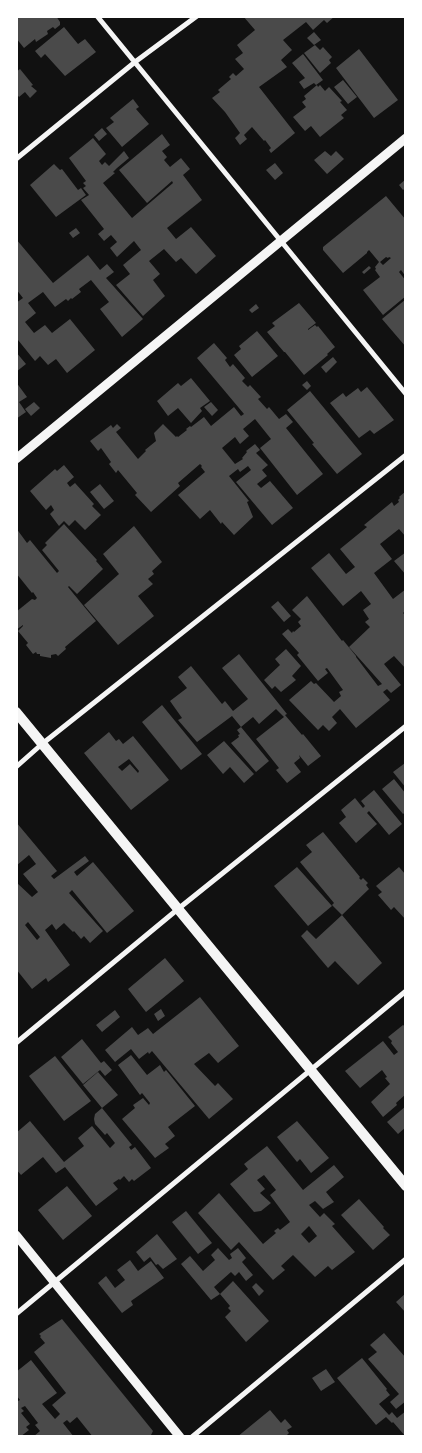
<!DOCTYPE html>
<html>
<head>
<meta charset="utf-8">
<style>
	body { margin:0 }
	#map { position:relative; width:422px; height:1453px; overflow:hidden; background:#111; font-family:Rubik,sans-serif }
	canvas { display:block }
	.frame { position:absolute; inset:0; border:18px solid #fff; pointer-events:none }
</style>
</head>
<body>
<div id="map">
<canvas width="422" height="1453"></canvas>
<div class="frame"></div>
</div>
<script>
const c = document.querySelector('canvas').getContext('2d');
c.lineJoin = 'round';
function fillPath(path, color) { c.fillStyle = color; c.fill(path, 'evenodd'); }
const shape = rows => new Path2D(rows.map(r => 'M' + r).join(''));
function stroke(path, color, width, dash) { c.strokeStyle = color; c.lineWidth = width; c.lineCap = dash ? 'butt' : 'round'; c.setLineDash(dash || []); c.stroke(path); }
fillPath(shape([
	[16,16,56,16,60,22,60,25,55,29,53,27,47,31,48,34,36,42,35,39,24,48,16,38],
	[243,16,335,16,327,23,324,20,313,30,306,22,283,40,292,50,281,60,287,67,259,87,295,133,271,153,269,150,271,148,265,140,264,141,252,127,244,135,247,139,240,145,235,138,240,133,225,112,212,98,220,92,218,90,231,79,229,77,233,73,236,76,244,69,235,59,243,53,237,45,255,30],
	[64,27,78,44,85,39,96,52,65,76,45,54,41,58,35,51],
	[314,32,321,40,314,45,307,38],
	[315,45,320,50,323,47,332,57,329,60,331,63,320,73,304,53],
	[359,49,398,100,374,118,336,68],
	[303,54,323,80,316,85,314,83,304,89,299,82,305,78,292,63],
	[20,69,33,85,31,86,37,91,30,98,25,92,19,97,16,93,16,72],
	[343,80,357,97,348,104,334,87],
	[317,85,318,87,320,85,325,91,329,87,342,101,340,102,347,110,341,115,344,118,320,137,311,126,305,131,293,117,306,107,302,102,306,99,304,96],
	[133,99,139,107,136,109,149,124,122,147,106,128,114,122,110,118],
	[102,128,107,134,99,141,94,135],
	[162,134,170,145,162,151,167,157,164,160,170,167,181,158,190,169,183,175,202,200,167,228,176,239,191,227,216,256,196,274,181,258,176,262,164,249,149,261,160,274,153,280,165,296,143,316,116,285,130,274,123,265,141,250,134,241,117,257,110,248,117,242,111,235,104,241,98,234,104,229,81,200,89,195,83,188,86,186,83,183,86,181,69,158,93,138,106,154,99,161,102,165,105,162,109,166,124,151,129,158,117,168,113,172,115,173,103,183,132,218,173,183,172,181,147,203,119,170],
	[325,151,331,156,336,151,344,159,327,174,314,160],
	[275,163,283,173,275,180,266,170],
	[54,164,60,170,62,169,78,190,81,188,86,195,56,217,30,185],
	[406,179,406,188,403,190,399,185],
	[386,196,406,220,406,277,401,270,399,272,406,281,406,296,383,315,363,290,380,277,375,270,376,269,375,267,379,262,369,250,367,252,367,253,343,273,323,250,323,247],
	[386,257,388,258,389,257,391,258,383,265,380,262],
	[76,228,80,233,73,238,69,233],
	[16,239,53,283,88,255,100,270,107,264,114,272,106,278,143,319,122,337,100,309,109,302,91,280,79,289,81,292,72,299,71,298,68,301,66,299,55,307,43,292,28,303,36,313,25,322,34,333,45,325,52,333,70,319,95,350,67,373,56,359,48,365,40,356,35,361,18,340,16,341,16,303,23,298,16,289],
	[369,266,371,268,364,274,362,272],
	[406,299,406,347,382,319],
	[299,303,316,323,308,329,308,330,315,325,317,327,318,326,335,347,327,354,328,355,304,375,285,352,284,352,267,332,275,326,272,323],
	[256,304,259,308,252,313,249,310],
	[257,331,278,356,252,377,234,355,241,349,239,346],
	[214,343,227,358,225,360,230,367,233,364,245,378,242,381,248,387,250,385,261,397,258,399,267,409,269,407,279,419,286,414,293,422,286,428,323,474,297,495,260,448,271,439,255,419,243,429,249,436,240,444,235,437,222,448,235,464,243,459,242,458,247,452,246,451,255,444,260,450,256,453,268,465,262,470,267,476,257,484,261,488,270,481,293,508,272,525,236,482,251,470,248,466,240,472,238,469,229,476,249,501,247,502,253,517,234,535,222,522,221,524,210,510,200,519,178,495,205,472,201,467,202,466,200,464,178,483,180,486,151,512,135,495,137,493,118,470,116,473,109,464,111,462,101,448,98,451,90,441,111,425,113,428,117,424,121,428,116,432,138,459,146,451,145,450,156,441,154,433,163,424,176,437,177,436,178,437,187,430,186,429,190,426,191,427,204,417,211,426,234,407,241,416,244,414,197,358],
	[16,352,26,364,16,372],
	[333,357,337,362,326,373,321,367],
	[191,378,210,401,200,408,202,411,191,423,178,408,168,416,157,401,178,383,181,386],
	[307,381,311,386,307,390,302,385],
	[16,382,27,397,19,402,26,412,16,419],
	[367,387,394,420,374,434,370,430,359,438,330,403,343,393,346,397,358,388,361,392],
	[310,391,362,454,337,474,312,444,314,443,287,410],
	[34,402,40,408,31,416,25,409],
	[211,402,218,410,212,416,204,407],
	[64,465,74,477,67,483,70,487,75,483,94,504,92,506,101,515,85,530,75,520,69,526,64,521,59,526,50,514,54,510,51,505,46,510,30,491,55,469,57,471],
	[100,484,114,501,104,509,90,492],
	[406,491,406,537,399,529,380,544,392,559,374,573,393,599,406,589,406,610,403,613,406,616,406,669,394,656,384,664,401,685,391,693,387,689,383,692,390,700,356,728,340,709,332,717,337,723,329,731,323,725,318,730,289,700,311,681,314,684,316,683,334,702,341,696,339,692,343,690,327,668,325,669,328,673,318,681,297,655,299,653,282,634,288,629,292,633,293,631,294,632,301,626,298,622,301,619,292,610,307,596,342,641,343,640,356,656,356,657,378,686,382,684,349,647,370,627,365,622,369,619,363,610,371,604,361,591,343,606,311,568,329,553,346,574,355,567,340,549,367,527,364,525,392,502,394,506,399,502,398,500,400,498,399,497],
	[64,524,97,560,96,561,103,569,77,594,69,586,68,587,96,621,65,647,66,649,58,656,56,654,51,655,51,658,40,656,40,654,37,654,36,652,33,654,26,645,28,643,18,631,23,626,23,625,16,630,16,612,32,599,35,600,37,598,33,592,32,593,16,573,16,528,27,543,30,540,57,573,59,571,42,550,47,545,45,543],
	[134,526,162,562,152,571,154,574,148,579,153,584,138,596,154,616,118,645,84,605,119,574,103,554],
	[406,552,406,575,394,561],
	[278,601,291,616,284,622,271,607],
	[286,649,301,666,292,676,296,680,281,692,275,686,272,689,264,680,280,665,275,659],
	[239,654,287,714,285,715,302,735,303,734,321,756,308,766,299,755,300,758,294,763,301,772,287,783,276,770,279,768,256,739,284,717,276,709,259,724,253,717,241,727,232,716,197,742,178,720,182,718,170,701,187,688,178,677,191,666,222,704,225,701,233,711,248,699,222,668],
	[162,705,202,754,181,770,142,722],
	[241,727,269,761,256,772,231,743,239,737,238,735,240,734,237,730],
	[109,732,116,741,119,739,123,744,133,736,169,780,131,810,84,753],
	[129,759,139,771,138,773,130,764,122,771,118,767],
	[224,741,254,774,244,783,230,767,223,774,207,755],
	[405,763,406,764,406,788,393,772],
	[394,779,406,794,406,812,403,814,382,789],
	[374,790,402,824,389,835,369,811,367,813,377,824,356,843,339,823,346,817,341,810,355,798,363,808,365,806,361,801],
	[16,822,57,871,51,876,54,879,85,856,89,861,74,872,77,876,93,862,134,911,107,933,72,890,69,893,103,931,90,943,84,936,81,939,74,931,73,932,64,923,56,930,52,924,45,930,70,965,48,982,46,978,32,989,16,969,16,882,32,897,38,892,23,874,36,864,29,855,16,866],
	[28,922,40,937,37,940,25,925],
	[323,832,360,877,359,878,361,880,363,878,368,883,366,885,369,889,342,915,332,905,334,903,300,862,312,852,306,845],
	[297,867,332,906,308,926,274,886],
	[399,867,406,875,406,920,394,907,391,910,378,895,382,892,376,886],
	[342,915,382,963,358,985,335,961,328,968,301,936,307,930,316,939],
	[165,958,184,981,146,1012,128,989],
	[200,997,239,1046,218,1063,209,1053,194,1064,215,1086,218,1083,233,1099,209,1119,152,1051,149,1054,148,1052,139,1059,131,1049,115,1062,105,1050,132,1027,138,1035,148,1028,153,1034],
	[161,1009,165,1016,158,1021,154,1014],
	[115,1010,120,1017,102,1032,96,1025],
	[403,1025,406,1027,406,1094,396,1103,397,1105,383,1117,371,1102,390,1084,385,1078,387,1077,382,1070,360,1088,345,1071,383,1041,394,1055,398,1052,391,1043,392,1041,388,1037],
	[82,1039,101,1063,104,1061,112,1070,105,1076,100,1070,83,1084,61,1057],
	[131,1055,147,1075,160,1065,164,1072,166,1070,195,1106,168,1127,175,1136,165,1144,169,1148,155,1158,122,1119,135,1108,133,1105,143,1098,149,1105,150,1103,142,1093,140,1095,118,1065],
	[55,1056,91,1101,64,1121,29,1076],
	[98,1072,118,1095,102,1108,83,1085],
	[406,1106,406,1127,398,1134,387,1122],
	[102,1108,132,1145,129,1147,131,1150,135,1147,151,1168,134,1181,132,1179,129,1182,124,1176,120,1180,119,1179,113,1183,118,1189,96,1206,65,1167,56,1173,43,1157,21,1175,16,1169,16,1133,30,1121,64,1162,84,1146,78,1138,92,1126,110,1148,115,1143,107,1133,105,1135,95,1124,94,1119,95,1114],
	[297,1121,329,1158,311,1173,300,1159,297,1162,277,1137],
	[267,1146,303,1190,334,1165,344,1177,326,1192,334,1202,323,1209,315,1201,309,1205,320,1217,324,1213,335,1224,332,1226,355,1252,332,1270,328,1266,315,1277,293,1255,281,1266,285,1270,273,1280,239,1242,231,1250,198,1213,219,1193,263,1244,276,1233,274,1231,278,1228,280,1230,290,1222,270,1195,276,1190,264,1175,257,1180,265,1189,260,1193,271,1203,261,1211,254,1212,230,1184,248,1169,244,1164],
	[309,1226,317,1236,309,1243,301,1234],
	[67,1186,92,1216,63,1240,38,1210],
	[359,1199,384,1227,383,1228,390,1235,373,1250,341,1215],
	[186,1211,212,1243,198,1254,172,1222],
	[157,1234,177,1259,163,1269,158,1264,156,1265,150,1257,144,1262,136,1252],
	[218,1248,229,1260,232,1258,230,1254,238,1248,246,1258,242,1262,253,1275,246,1281,239,1272,235,1276,231,1272,214,1287,220,1294,211,1300,181,1264,190,1256,203,1271,215,1260,211,1255],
	[130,1260,138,1271,151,1261,164,1278,131,1301,133,1305,122,1313,98,1283,106,1276,115,1288,125,1280,117,1270],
	[233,1281,269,1321,246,1342,225,1317,231,1311,228,1308,230,1306,220,1294],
	[256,1283,264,1291,259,1296,252,1287],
	[406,1293,406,1313,396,1302],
	[62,1319,153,1431,150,1437,93,1437,77,1417,70,1423,67,1420,63,1423,74,1437,33,1437,40,1431,35,1425,38,1423,25,1406,21,1408,24,1411,21,1413,30,1424,26,1427,29,1430,20,1437,16,1437,16,1402,20,1400,16,1395,16,1372,31,1360,57,1393,42,1404,55,1419,60,1414,52,1405,66,1393,34,1352,45,1343,40,1337,41,1336,39,1334],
	[384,1333,406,1358,406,1401,396,1409,390,1402,399,1394,368,1359,377,1352,370,1345],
	[362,1358,387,1389,386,1390,390,1395,379,1404,389,1415,392,1412,397,1418,406,1411,406,1437,393,1422,392,1423,386,1417,376,1425,337,1378],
	[326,1369,335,1382,321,1391,312,1378],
	[270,1410,281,1423,285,1419,292,1427,287,1430,289,1433,285,1437,237,1437]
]), '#4a4a4a');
stroke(shape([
	[97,16,406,394],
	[16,159,135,62,197,16],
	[16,767,42,744,406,455],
	[16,1043,178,909,406,726],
	[16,1314,406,991],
	[192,1437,406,1259]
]), '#f5f5f5', 5);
stroke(shape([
	[16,459,406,138],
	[16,1235,180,1437]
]), '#f5f5f5', 9);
stroke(shape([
	[16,712,406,1186]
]), '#f5f5f5', 10);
</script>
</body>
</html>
